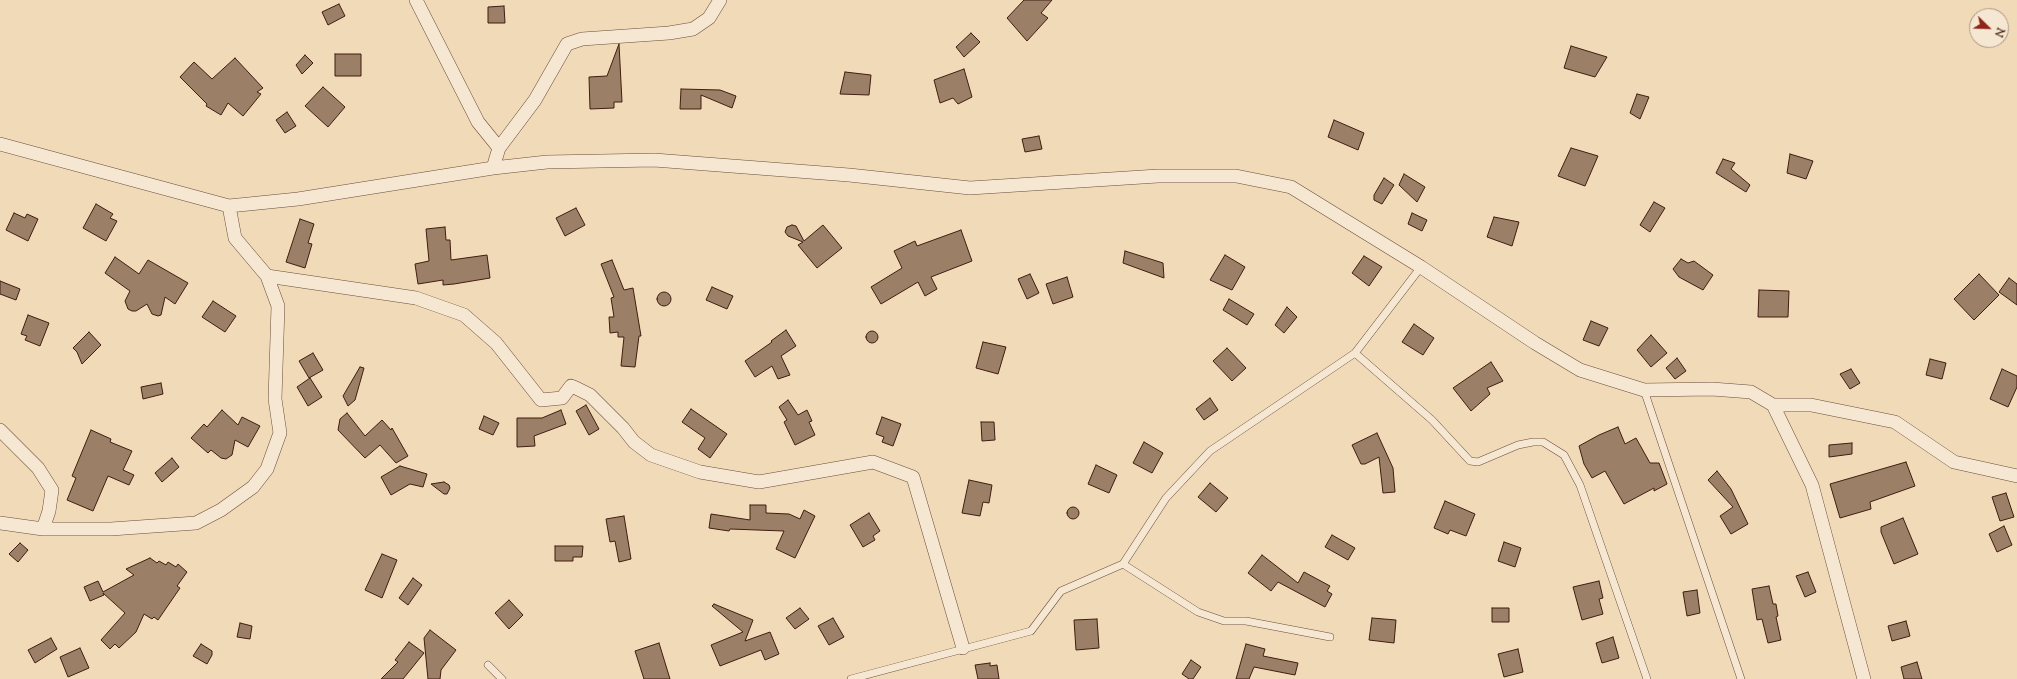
<!DOCTYPE html>
<html>
<head>
<meta charset="utf-8">
<style>
	body { margin:0 }
	#map { position:relative; width:2017px; height:679px; overflow:hidden; background:#f0dab8; font-family:"Sorts Mill Goudy",serif }
	canvas { display:block }
	.north { position:absolute; left:1969px; top:8px; width:40px; height:40px; box-sizing:border-box; background:#f5e7d1; border:1px solid #ad9684; border-radius:50%; rotate:113deg; font-size:11px; font-weight:700; line-height:16px; text-align:center; color:#401d10 }
	.north::after { content:''; display:block; margin:auto; width:14px; height:18px; background:#8f2418; clip-path:polygon(50% 0,100% 100%,50% 72%,0 100%) }
</style>
</head>
<body>
<div id="map">
<canvas width="2017" height="679"></canvas>
<div class="north">N</div>
</div>
<script>
const c = document.querySelector('canvas').getContext('2d');
c.lineJoin = 'round';
function fillPath(path, color) { c.fillStyle = color; c.fill(path, 'evenodd'); }
const shape = rows => new Path2D(rows.map(r => 'M' + r).join(''));
function stroke(path, color, width, dash) { c.strokeStyle = color; c.lineWidth = width; c.lineCap = dash ? 'butt' : 'round'; c.setLineDash(dash || []); c.stroke(path); }
const building = shape([
	[1024,0,1052,0,1041,13,1048,18,1027,41,1007,18,1024,0],
	[339,4,345,16,328,25,322,12,339,4],
	[504,6,505,23,488,23,488,7,504,6],
	[971,33,980,42,964,57,956,47,971,33],
	[619,44,622,102,614,102,614,108,590,109,589,77,607,76,619,44],
	[1571,46,1607,57,1595,77,1564,68,1571,46],
	[335,54,361,54,361,76,335,76,335,54],
	[305,55,313,63,302,74,296,65,305,55],
	[235,58,263,88,257,92,261,94,243,116,228,103,221,115,206,106,207,104,180,77,194,62,212,79,235,58],
	[964,69,972,97,958,104,953,98,940,103,934,80,964,69],
	[845,72,871,75,869,95,840,94,845,72],
	[323,87,345,107,328,127,305,106,323,87],
	[681,89,720,90,736,96,732,108,701,95,701,109,680,109,681,89],
	[1637,94,1649,97,1640,119,1630,113,1637,94],
	[287,112,296,126,285,133,276,120,287,112],
	[1334,120,1364,133,1358,150,1328,137,1334,120],
	[1039,136,1042,149,1025,152,1022,139,1039,136],
	[1571,148,1598,156,1585,186,1558,176,1571,148],
	[1790,154,1813,161,1806,179,1787,173,1790,154],
	[1723,159,1735,163,1731,169,1750,185,1746,192,1716,173,1723,159],
	[1404,174,1425,187,1417,202,1399,185,1404,174],
	[1384,178,1394,185,1382,204,1374,200,1374,195,1384,178],
	[1654,202,1665,208,1650,232,1640,225,1654,202],
	[96,204,113,214,110,218,117,221,106,241,83,228,96,204],
	[576,208,585,225,565,236,556,218,576,208],
	[14,213,25,218,27,214,38,219,28,241,6,230,14,213],
	[1412,213,1427,220,1422,231,1408,224,1412,213],
	[1494,217,1519,222,1512,246,1487,237,1494,217],
	[300,219,314,224,308,243,312,244,305,268,286,262,300,219],
	[792,225,796,226,804,241,823,225,842,248,817,268,798,245,803,242,788,236,785,232,787,227,792,225],
	[445,227,446,240,450,240,451,260,487,255,490,278,454,284,443,285,443,280,418,284,415,264,429,261,426,229,445,227],
	[961,230,972,261,931,277,937,289,925,296,918,282,881,304,871,287,902,268,894,251,915,241,917,246,961,230],
	[1125,251,1163,263,1164,278,1123,263,1125,251],
	[1225,255,1245,267,1232,290,1210,280,1225,255],
	[1364,256,1382,267,1369,286,1352,273,1364,256],
	[115,257,139,274,148,260,188,283,175,304,165,297,161,315,158,316,152,314,147,304,136,311,132,311,128,309,125,301,130,291,105,273,115,257],
	[1681,259,1688,263,1694,261,1713,275,1703,290,1679,277,1673,269,1681,259],
	[612,260,624,290,633,288,641,336,639,336,635,367,621,366,624,337,618,337,618,332,610,333,609,317,614,317,611,298,614,297,601,264,612,260],
	[1030,274,1039,293,1027,299,1018,279,1030,274],
	[1979,274,1999,295,1974,320,1954,299,1979,274],
	[1067,277,1073,297,1053,304,1046,284,1067,277],
	[2009,278,2017,284,2017,305,1999,292,2009,278],
	[0,281,20,289,16,300,0,294,0,281],
	[712,287,733,296,727,309,706,300,712,287],
	[1759,290,1789,291,1788,317,1758,317,1759,290],
	'657 299a7 7 0 1 1 14 0a7 7 0 1 1-14 0Z',
	[1229,299,1254,314,1247,325,1223,310,1229,299],
	[213,301,236,316,225,332,202,317,213,301],
	[1287,307,1297,317,1284,333,1275,325,1287,307],
	[28,315,49,323,40,346,25,340,27,336,21,334,28,315],
	[1591,321,1608,328,1599,346,1583,340,1591,321],
	[1414,324,1434,338,1423,355,1402,342,1414,324],
	[786,330,796,346,781,356,790,375,778,379,772,366,755,377,745,361,772,342,771,341,786,330],
	'866 337a6 6 0 1 1 12 0a6 6 0 1 1-12 0Z',
	[89,332,101,345,82,364,77,352,73,348,89,332],
	[1651,335,1667,353,1651,367,1637,350,1651,335],
	[983,342,1006,347,998,374,976,368,983,342],
	[1227,348,1246,368,1232,381,1213,361,1227,348],
	[313,353,323,370,309,378,299,361,313,353],
	[1677,358,1686,371,1675,379,1666,368,1677,358],
	[1930,359,1946,363,1942,379,1926,375,1930,359],
	[1491,362,1503,381,1487,388,1490,394,1471,411,1453,388,1491,362],
	[360,367,364,368,355,400,348,406,343,396,360,367],
	[1851,369,1860,383,1850,389,1840,374,1851,369],
	[2002,369,2017,376,2017,387,2008,407,1990,399,2002,369],
	[310,378,322,397,308,406,297,387,310,378],
	[161,383,163,394,143,399,141,387,161,383],
	[1210,398,1218,410,1204,420,1196,409,1210,398],
	[788,400,798,415,807,410,812,421,809,422,815,435,795,445,784,422,787,420,779,407,788,400],
	[586,405,599,429,589,435,576,411,586,405],
	[691,409,727,434,710,458,698,449,705,438,682,422,691,409],
	[222,410,238,425,242,417,260,426,248,447,235,440,232,455,226,459,221,458,211,450,208,453,191,438,204,424,207,427,222,410],
	[561,410,566,424,534,436,535,446,517,447,517,418,542,418,561,410],
	[347,413,365,436,382,420,391,430,392,428,408,456,396,463,380,445,365,458,338,430,340,419,347,413],
	[484,416,499,423,493,435,479,429,484,416],
	[882,417,901,424,893,446,882,442,884,437,876,434,882,417],
	[981,422,994,422,995,440,982,441,981,422],
	[1618,427,1625,444,1636,438,1650,463,1659,463,1667,484,1654,491,1654,488,1624,504,1605,471,1592,478,1584,464,1579,446,1599,435,1618,427],
	[91,430,111,439,110,442,132,451,123,470,134,475,129,485,108,476,93,511,67,500,76,478,72,476,91,430],
	[1377,433,1393,468,1395,492,1383,493,1379,457,1365,464,1361,464,1352,445,1377,433],
	[1144,442,1163,453,1152,473,1133,463,1144,442],
	[1852,443,1852,454,1829,457,1829,445,1852,443],
	[172,458,179,467,162,482,155,473,172,458],
	[1906,462,1915,486,1870,502,1871,509,1840,518,1830,484,1906,462],
	[1096,465,1117,475,1109,493,1088,484,1096,465],
	[400,466,427,474,423,487,410,484,391,495,381,477,400,466],
	[1717,471,1731,489,1748,524,1731,534,1720,516,1733,507,1708,480,1717,471],
	[969,480,992,485,989,503,983,502,980,516,962,513,969,480],
	[444,482,449,485,450,488,447,494,444,494,431,484,444,482],
	[1210,483,1228,498,1216,512,1198,497,1210,483],
	[2006,493,2014,517,2000,521,1992,497,2006,493],
	[1445,501,1475,514,1466,536,1450,530,1448,534,1434,528,1445,501],
	[750,505,766,505,766,513,789,514,800,519,804,510,815,516,795,558,776,549,784,531,730,529,729,531,709,528,711,514,750,520,750,505],
	'1067 513a6 6 0 1 1 12 0a6 6 0 1 1-12 0Z',
	[869,513,880,531,873,536,875,540,863,547,850,525,869,513],
	[624,516,631,559,619,562,615,541,610,542,606,519,624,516],
	[1903,518,1918,554,1894,564,1881,532,1881,527,1903,518],
	[2004,526,2012,545,1997,552,1989,534,2004,526],
	[1332,535,1355,548,1348,560,1325,547,1332,535],
	[1504,542,1521,548,1515,567,1498,561,1504,542],
	[20,543,28,550,18,562,9,554,20,543],
	[555,546,583,546,582,557,573,557,573,561,555,561,555,546],
	[382,554,397,560,382,598,365,590,382,554],
	[1262,555,1298,583,1304,572,1330,586,1327,591,1332,594,1325,607,1278,582,1271,591,1248,573,1262,555],
	[150,558,157,563,159,561,166,565,168,562,176,567,178,564,187,572,177,586,180,588,158,620,154,617,152,619,144,614,136,632,119,648,115,644,110,649,101,640,125,613,103,593,104,595,90,601,84,587,98,581,103,592,134,575,126,569,150,558],
	[1808,572,1816,592,1805,597,1796,576,1808,572],
	[413,578,422,585,408,605,399,598,413,578],
	[1599,581,1603,598,1599,599,1603,614,1582,620,1573,587,1599,581],
	[1769,586,1773,604,1776,604,1778,616,1776,617,1781,640,1768,643,1762,619,1757,620,1752,589,1769,586],
	[1697,590,1700,613,1687,616,1683,592,1697,590],
	[509,600,523,615,509,629,495,613,509,600],
	[714,604,753,620,745,641,770,632,779,654,765,660,761,650,720,666,711,645,743,632,712,606,714,604],
	[800,608,809,619,795,629,786,618,800,608],
	[1492,608,1509,608,1509,622,1492,622,1492,608],
	[833,618,844,637,829,645,818,626,833,618],
	[1372,618,1396,620,1394,643,1369,640,1372,618],
	[1097,619,1099,648,1076,650,1074,620,1097,619],
	[1906,621,1910,636,1892,641,1888,626,1906,621],
	[240,623,252,626,250,639,237,637,240,623],
	[430,630,456,650,441,670,440,679,428,679,424,638,430,630],
	[1613,637,1619,658,1602,663,1596,643,1613,637],
	[51,638,57,649,35,663,28,650,51,638],
	[409,642,424,653,403,679,381,679,398,662,395,660,409,642],
	[659,643,670,679,644,679,635,651,659,643],
	[201,644,212,651,212,655,207,664,193,656,201,644],
	[1246,644,1265,649,1263,656,1298,663,1295,675,1254,667,1249,679,1236,679,1246,644],
	[80,648,89,668,68,677,60,657,80,648],
	[1518,649,1523,672,1504,677,1498,654,1518,649],
	[1191,660,1201,667,1193,679,1189,679,1182,674,1191,660],
	[1917,662,1922,679,1904,679,1901,667,1917,662],
	[990,663,990,666,997,665,999,679,978,679,975,665,990,663]
]);
fillPath(building, '#9c7f67');
stroke(building, '#401d10', 1);
const service = shape([
	[1355,353,1432,420,1470,461,1478,462,1518,445,1533,442,1543,442,1564,455,1580,485,1647,679],
	[1644,390,1741,679],
	[1123,564,1198,612,1224,621,1246,621,1330,637],
	[488,665,502,679],
	[851,679,1031,631,1061,591,1123,564,1166,498,1210,451,1355,353,1421,267]
]);
const minor = shape([
	[416,0,478,122,499,148],
	[0,144,229,206,298,199,493,168,547,162,654,160,849,175,970,188,1158,176,1236,176,1291,187,1421,267,1535,343,1580,370,1644,390,1712,389,1751,392,1773,405,1812,485,1864,679],
	[493,168,499,148,535,100,567,44,582,39,669,33,693,29,709,18,720,0],
	[267,276,416,298,464,315,496,343,541,400,562,398,571,386,576,388,590,395,623,428,634,442,651,455,700,472,759,482,873,462,913,477,963,648],
	[1773,405,1811,405,1895,422,1954,462,2017,476],
	[0,430,38,468,52,490,49,511,43,529],
	[0,523,43,529,111,529,196,523,221,510,253,487,267,469,280,433,275,399,278,306,267,276,235,238,229,206]
]);
stroke(service, '#6c4c3a', 8);
stroke(minor, '#6c4c3a', 14);
stroke(service, '#f5e7d1', 7);
stroke(minor, '#f5e7d1', 13);
</script>
</body>
</html>
